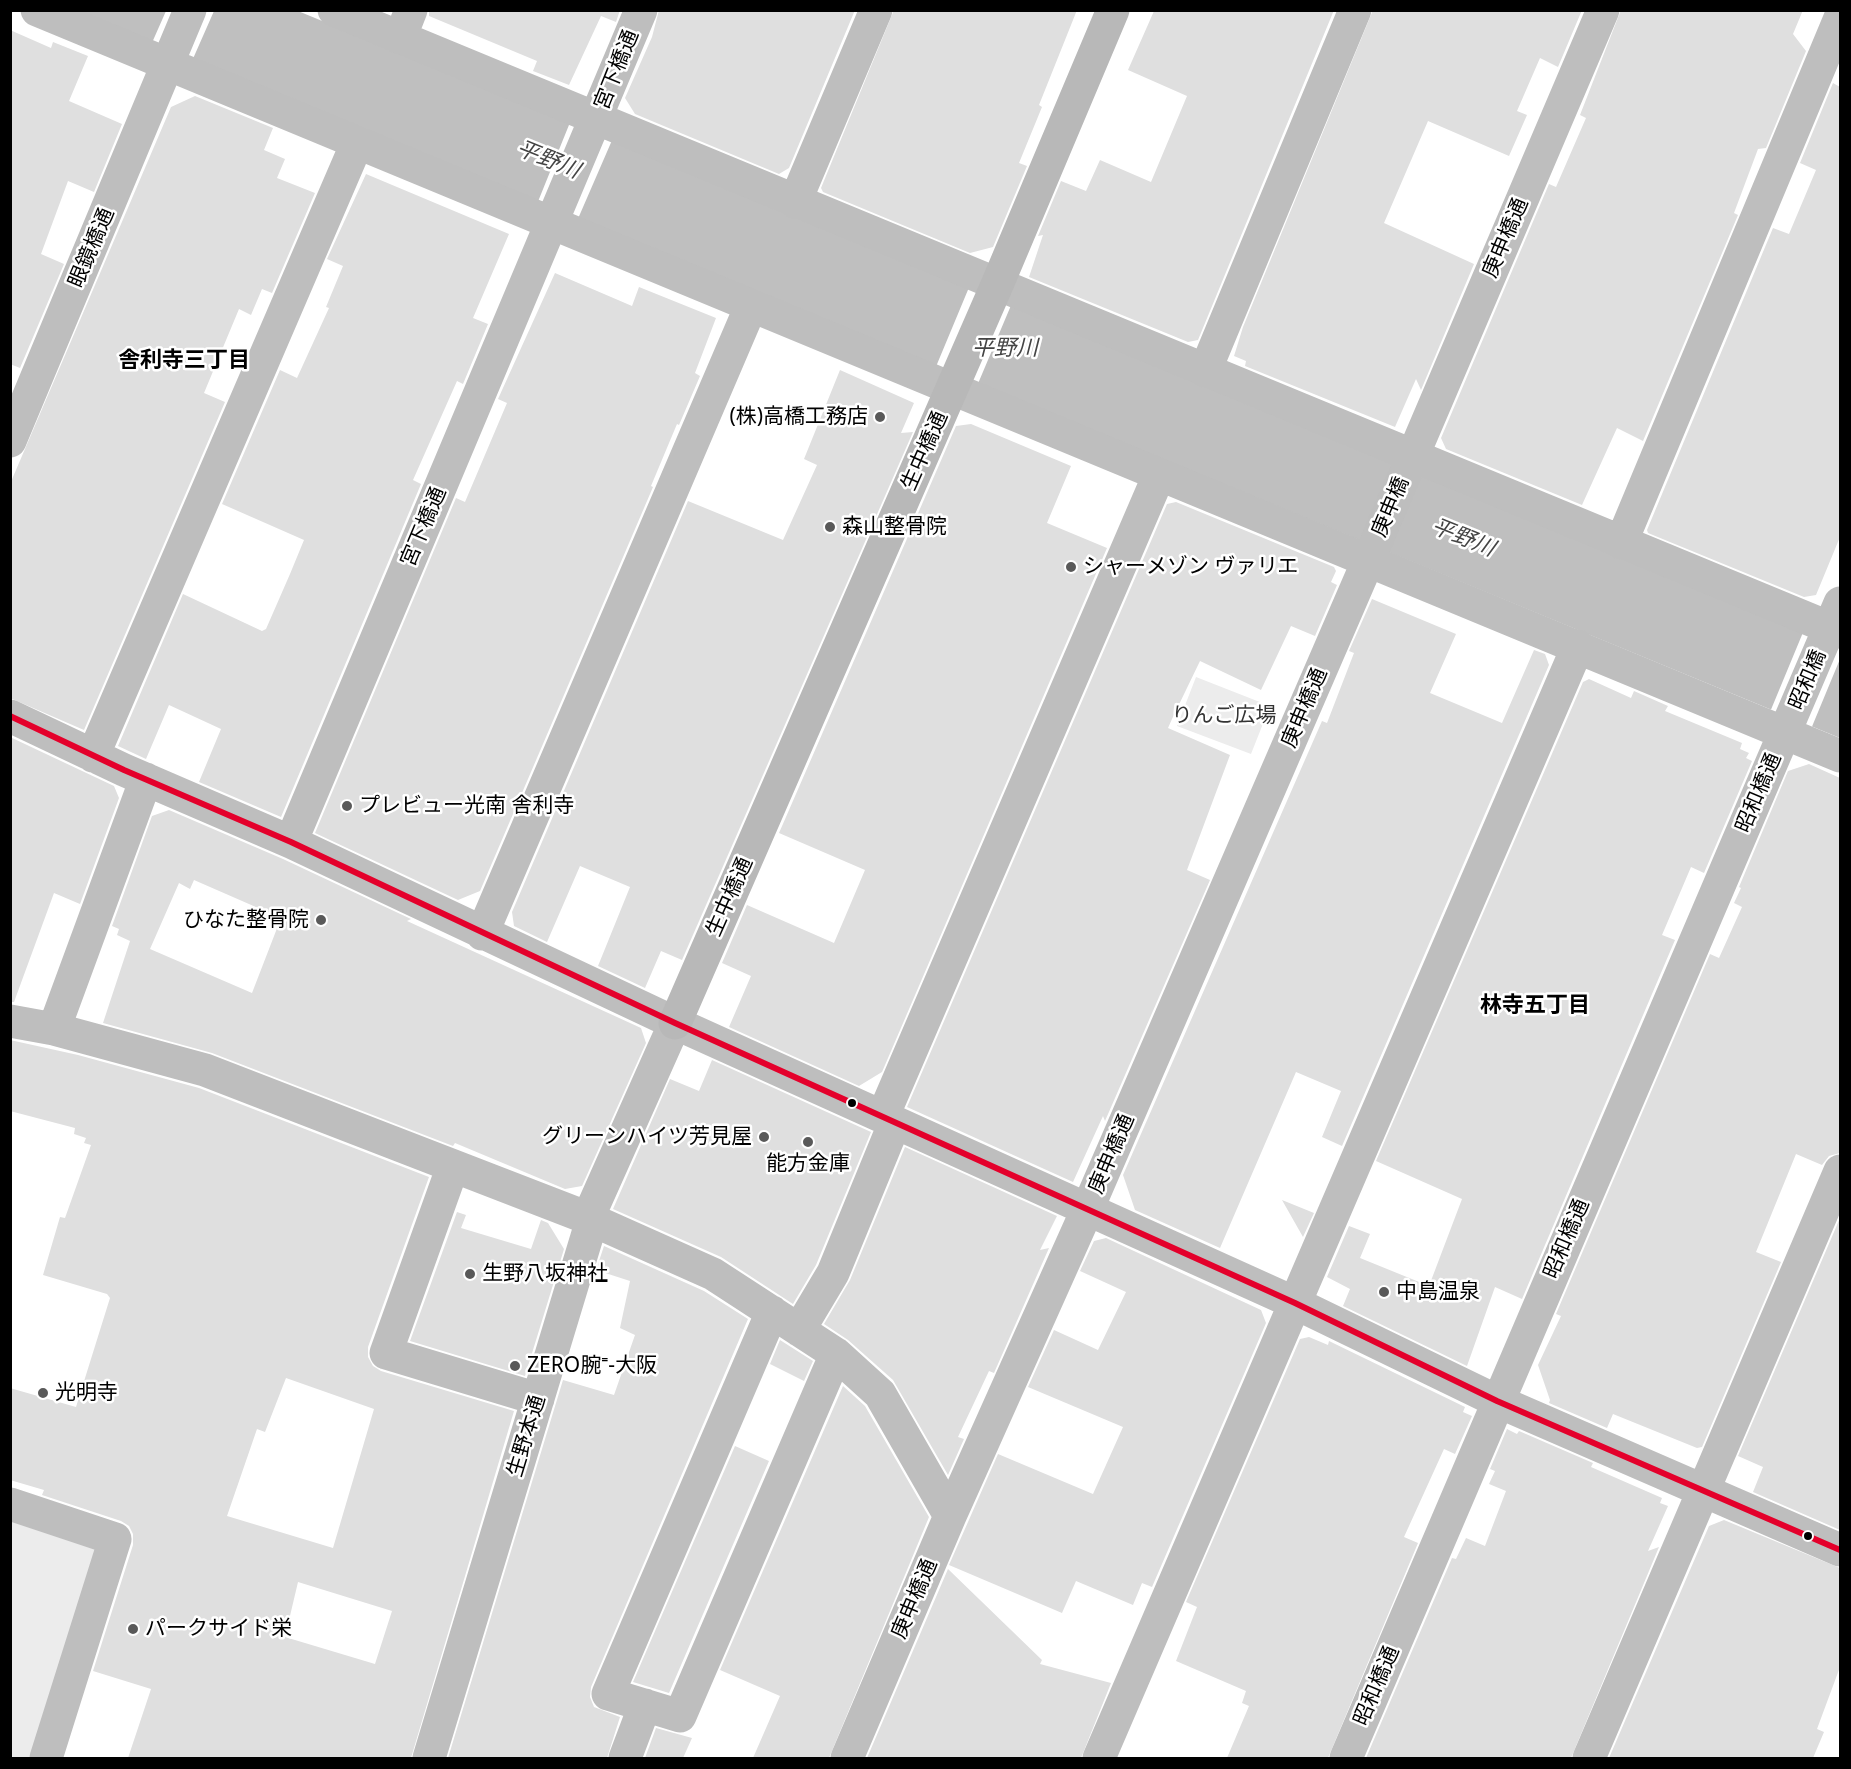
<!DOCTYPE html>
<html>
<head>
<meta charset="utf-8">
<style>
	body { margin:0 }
	#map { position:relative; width:1851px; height:1769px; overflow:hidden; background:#fff; font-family:"Noto Sans",sans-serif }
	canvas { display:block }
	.frame { position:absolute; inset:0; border:12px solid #000; pointer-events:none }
</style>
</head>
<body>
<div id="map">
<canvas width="1851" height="1769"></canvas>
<div class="frame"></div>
</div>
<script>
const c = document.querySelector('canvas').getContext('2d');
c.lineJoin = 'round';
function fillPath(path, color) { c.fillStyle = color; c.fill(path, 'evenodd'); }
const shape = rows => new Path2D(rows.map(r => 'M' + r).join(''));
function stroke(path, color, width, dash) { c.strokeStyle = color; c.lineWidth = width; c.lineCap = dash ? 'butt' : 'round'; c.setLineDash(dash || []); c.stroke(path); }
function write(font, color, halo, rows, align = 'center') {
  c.font = font + ' "Noto Sans","Noto Sans JP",sans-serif'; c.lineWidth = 5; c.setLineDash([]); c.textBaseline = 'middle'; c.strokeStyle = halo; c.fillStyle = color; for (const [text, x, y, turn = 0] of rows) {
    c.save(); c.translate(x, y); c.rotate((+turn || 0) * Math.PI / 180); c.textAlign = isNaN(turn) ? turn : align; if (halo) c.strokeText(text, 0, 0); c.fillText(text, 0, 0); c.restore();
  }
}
fillPath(shape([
	[1196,677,1270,706,1251,754,1177,726],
	[11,1512,95,1544,102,1563,38,1758,11,1758]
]), '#ececec');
fillPath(shape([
	[76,11,298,11,1840,647,1840,738]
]), '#bfbfbf');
fillPath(shape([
	[166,11,214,11,192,61,151,45],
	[571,120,613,138,577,221,537,204],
	[970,285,1012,303,977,386,935,369],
	[1804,630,1840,645,1840,659,1811,729,1770,712]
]), '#fff');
fillPath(shape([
	[429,10,620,10,616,22,601,16,569,85,533,71,537,61,429,16],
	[659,10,855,10,789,168,779,174,635,114,625,98,652,37],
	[894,10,1077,10,1039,105,1042,107,1019,163,1027,166,993,247,970,253,823,192,821,188],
	[1334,10,1198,340,1188,342,1029,277,1043,235,1038,236,1061,181,1086,191,1100,160,1151,182,1187,96,1128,70,1154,11],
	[1373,10,1582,10,1558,67,1540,58,1517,111,1527,115,1509,156,1428,121,1384,223,1474,264,1421,390,1416,379,1395,427,1245,366,1246,361,1234,356,1243,327],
	[1621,10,1803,10,1793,34,1806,51,1766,148,1758,149,1734,213,1738,215,1643,441,1617,428,1582,505,1446,449,1441,438,1549,184,1556,187,1586,118,1580,115],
	[10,30,51,48,53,42,88,56,69,101,122,124,94,192,68,181,41,254,64,264,20,368,10,364],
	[1833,83,1840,87,1840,537,1816,595,1804,597,1648,533,1647,530,1773,228,1789,234,1816,170,1800,163],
	[195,96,273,128,264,150,285,159,277,178,315,193,272,293,262,289,251,315,239,309,204,393,225,402,84,730,10,698,10,484,171,107],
	[366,174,509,234,473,318,488,324,463,384,457,381,413,480,421,484,281,817,199,782,221,729,169,705,146,759,118,746,183,594,262,631,266,629,290,574,304,540,222,504,280,370,297,378,329,308,326,307,343,266,327,259],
	[555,273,632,306,639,287,716,318,695,373,700,376,679,425,677,424,651,486,653,487,480,891,458,900,315,833,456,498,465,502,507,403,498,399],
	[840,370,914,403,901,433,913,432,682,960,661,951,645,988,598,966,630,887,580,866,547,942,514,926,512,912,688,501,783,540,817,465,804,459],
	[971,424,1071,466,1047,523,1107,548,882,1072,859,1086,729,1027,751,976,722,963,747,905,834,943,865,870,779,833,956,426],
	[1176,502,1334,567,1336,571,1331,582,1337,585,1315,636,1291,626,1261,690,1200,661,1172,719,1168,728,1230,755,1187,870,1210,880,1105,1121,1103,1116,1073,1182,907,1107,1167,504],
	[1372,599,1456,634,1430,693,1502,723,1534,650,1545,654,1549,665,1342,1146,1322,1137,1341,1091,1296,1072,1220,1248,1135,1210,1123,1175,1322,721,1327,723,1354,653,1349,651],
	[1589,679,1631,698,1634,691,1668,706,1665,711,1742,743,1740,749,1749,753,1746,758,1752,761,1704,873,1691,867,1662,935,1675,940,1522,1299,1495,1287,1467,1366,1343,1306,1350,1289,1327,1277,1349,1226,1370,1234,1360,1258,1429,1286,1462,1199,1376,1161,1583,682],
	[10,737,114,786,119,798,80,904,54,893,14,1002,10,1002],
	[1809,764,1840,778,1840,1153,1829,1156,1822,1165,1796,1154,1756,1252,1781,1262,1702,1447,1697,1448,1613,1414,1607,1428,1549,1403,1550,1400,1538,1365,1561,1316,1556,1314,1710,954,1719,958,1742,907,1734,903,1741,888,1739,887,1788,771],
	[169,810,283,859,411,919,407,921,641,1028,646,1043,582,1186,565,1189,455,1143,453,1146,212,1053,103,1023,130,941,117,935,119,929,112,926,152,816],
	[194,880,281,918,252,993,150,949,179,883,190,889],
	[10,1040,78,1055,199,1088,429,1177,368,1347,368,1357,373,1366,381,1371,514,1411,411,1758,128,1758,151,1689,93,1671,133,1545,133,1534,129,1526,121,1521,42,1495,44,1490,10,1480,10,1388,76,1407,110,1298,107,1294,43,1275,60,1217,65,1218,91,1145,84,1143,86,1138,74,1134,75,1128,10,1111],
	[286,1378,374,1409,333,1548,227,1516,257,1429,265,1432],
	[298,1582,392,1611,375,1664,285,1637],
	[712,1060,871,1132,816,1265,793,1304,721,1257,613,1209,670,1079,699,1091],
	[905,1147,1057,1216,1040,1250,1049,1248,994,1373,989,1371,958,1437,964,1439,948,1475,893,1380,848,1340,824,1324,850,1280],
	[1282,1200,1314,1213,1303,1237],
	[457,1212,466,1215,461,1228,531,1249,541,1220,548,1223,564,1249,525,1376,410,1341],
	[1840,1218,1840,1530,1753,1492,1763,1467,1738,1456],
	[1106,1238,1261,1310,1266,1323,1152,1587,1142,1583,1133,1605,1076,1581,1062,1613,949,1565,998,1454,1093,1494,1123,1427,1028,1387,1054,1330,1098,1350,1126,1292,1080,1271,1094,1241],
	[604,1246,704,1291,748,1319,591,1687,590,1697,594,1707,620,1717,607,1758,448,1758,563,1380,614,1395,635,1335,620,1328,630,1281,596,1270],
	[1309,1337,1328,1345,1329,1341,1465,1407,1463,1412,1472,1416,1455,1454,1444,1449,1404,1537,1418,1543,1328,1758,1227,1758,1249,1706,1242,1703,1246,1691,1176,1661,1197,1607,1186,1602,1300,1339],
	[780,1340,813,1361,804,1381,770,1364],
	[843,1386,865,1406,929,1517,829,1758,753,1758,780,1696,720,1670],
	[1507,1429,1517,1434,1519,1431,1593,1463,1591,1467,1662,1498,1660,1503,1668,1506,1648,1551,1659,1547,1571,1758,1366,1758,1452,1558,1456,1559,1466,1538,1485,1546,1506,1491,1489,1484,1495,1471,1490,1469],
	[735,1446,769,1461,669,1693,633,1682],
	[1724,1520,1840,1568,1840,1667,1817,1729,1824,1732,1813,1758,1609,1758,1709,1526],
	[948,1569,1042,1660,1040,1664,1111,1683,1081,1758,867,1758],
	[656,1728,692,1738,683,1758,645,1758]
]), '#dfdfdf');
stroke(shape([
	[37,10,1840,756],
	[334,10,1840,632],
	[400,38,411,10],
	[795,202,876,10],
	[1205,371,1355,10],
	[10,441,190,10],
	[1621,543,1840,18],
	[10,716,124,770,291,842,675,1023,1295,1303,1497,1401,1840,1550],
	[93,756,357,143],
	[291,842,641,10],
	[482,934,751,306],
	[10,1021,54,1029,205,1070,588,1218],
	[54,1029,146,779],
	[883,1116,1159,475],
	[453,1166,386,1353,538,1399],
	[592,1220,713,1274,836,1354,880,1394,950,1516],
	[772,1312,608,1694,680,1716,836,1354],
	[799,1330,833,1273,895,1122],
	[10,1504,115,1539,46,1758],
	[429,1758,592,1220,588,1218,675,1023],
	[625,1758,645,1705],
	[847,1758,950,1516,1088,1208,1368,561,1603,10],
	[1099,1758,1578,646],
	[1346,1758,1840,603],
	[1589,1758,1840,1171]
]), '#bebebe', 33);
stroke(shape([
	[675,1023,997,285,1113,10]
]), '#b8b8b8', 33);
stroke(shape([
	[10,716,124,770,291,842,675,1023,1295,1303,1497,1401,1840,1550]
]), '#e4002b', 6);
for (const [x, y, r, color] of [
	[880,417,6,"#595959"],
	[830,527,6,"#595959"],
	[1071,567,6,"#595959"],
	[347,806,6,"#595959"],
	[321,920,6,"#595959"],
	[852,1103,5,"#000"],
	[764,1137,6,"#595959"],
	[808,1142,6,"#595959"],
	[470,1274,6,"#595959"],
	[1384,1292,6,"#595959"],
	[515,1366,6,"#595959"],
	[43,1393,6,"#595959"],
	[1808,1536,5,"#000"],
	[133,1629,6,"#595959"]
]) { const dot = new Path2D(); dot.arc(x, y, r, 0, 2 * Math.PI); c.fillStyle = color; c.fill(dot); stroke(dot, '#fff', 2); }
write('21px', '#000', '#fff', [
	["宮下橋通",617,70,-68],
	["庚申橋通",1506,238,-67],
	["眼鏡橋通",92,248,-67],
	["生中橋通",925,451,-66],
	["庚申橋",1391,507,-67],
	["宮下橋通",424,527,-67],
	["昭和橋",1808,680,-67],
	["庚申橋通",1305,708,-67],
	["昭和橋通",1759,793,-67],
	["生中橋通",730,897,-66],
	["庚申橋通",1112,1154,-67],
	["昭和橋通",1567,1239,-67],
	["生野本通",527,1436,-73],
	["庚申橋通",915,1599,-67],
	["昭和橋通",1377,1686,-67]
]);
write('21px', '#000', '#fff', [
	["(株)高橋工務店",868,417,"right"],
	["森山整骨院",842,527],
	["シャーメゾン ヴァリエ",1083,567],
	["プレビュー光南 舎利寺",359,806],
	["ひなた整骨院",309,920,"right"],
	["グリーンハイツ芳見屋",752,1137,"right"],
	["能方金庫",808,1164,"center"],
	["生野八坂神社",482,1274],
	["中島温泉",1396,1292],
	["ZERO腕⁼-大阪",527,1366],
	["光明寺",55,1393],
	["パークサイド栄",145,1629]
], 'left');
write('21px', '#333', '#fff', [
	["りんご広場",1224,716]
]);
write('italic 22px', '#444', '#fff', [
	["平野川",548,160,22],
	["平野川",1005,349],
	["平野川",1463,538,22]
]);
write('bold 22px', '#000', '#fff', [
	["舎利寺三丁目",184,361],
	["林寺五丁目",1535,1006]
]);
</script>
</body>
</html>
